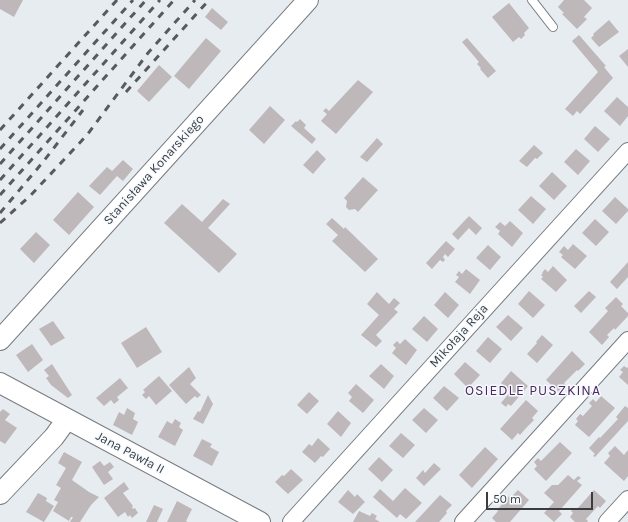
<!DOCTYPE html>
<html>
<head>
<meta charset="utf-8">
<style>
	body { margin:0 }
	#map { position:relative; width:628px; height:522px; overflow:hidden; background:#e7ecf1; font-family:Karla,sans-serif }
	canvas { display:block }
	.scale { position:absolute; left:486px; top:492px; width:107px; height:18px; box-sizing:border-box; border:2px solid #3a3c3e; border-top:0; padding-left:5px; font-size:12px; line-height:14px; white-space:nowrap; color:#3a3c3e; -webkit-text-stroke:3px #f5faff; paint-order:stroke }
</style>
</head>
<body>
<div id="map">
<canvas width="628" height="522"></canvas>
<div class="scale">50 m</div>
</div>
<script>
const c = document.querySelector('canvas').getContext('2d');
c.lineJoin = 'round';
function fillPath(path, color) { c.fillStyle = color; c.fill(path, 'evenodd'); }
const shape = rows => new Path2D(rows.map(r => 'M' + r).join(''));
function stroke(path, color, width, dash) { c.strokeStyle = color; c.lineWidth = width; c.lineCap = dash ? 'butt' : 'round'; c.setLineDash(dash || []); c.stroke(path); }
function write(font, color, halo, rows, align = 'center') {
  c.font = font + ' Karla,sans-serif'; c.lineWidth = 3; c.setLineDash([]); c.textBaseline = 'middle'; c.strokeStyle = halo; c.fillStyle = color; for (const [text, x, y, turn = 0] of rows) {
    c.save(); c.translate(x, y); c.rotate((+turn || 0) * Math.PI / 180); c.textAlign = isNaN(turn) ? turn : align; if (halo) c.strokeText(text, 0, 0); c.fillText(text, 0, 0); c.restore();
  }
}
fillPath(shape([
	[0,0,23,0,14,17,0,9],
	[564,0,584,0,592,8,584,17,587,19,577,29,562,14,564,13,558,7],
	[509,3,529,28,524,33,525,35,521,39,519,37,513,42,492,17],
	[212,8,228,22,221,30,205,17],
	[609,20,619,32,599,47,591,38,594,35,593,34],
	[579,35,606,66,604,67,613,78,580,114,577,111,573,116,565,109,598,72,572,41],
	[206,38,221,51,189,89,174,76],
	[467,38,496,71,488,78,480,69,481,68,477,64,479,62,462,42],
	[628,49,628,67,619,56],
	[159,65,172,77,149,102,137,91],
	[358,80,373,92,336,134,321,121,327,114,323,111,326,108,329,111],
	[617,97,628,107,628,116,620,126,604,111],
	[270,106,285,120,264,144,249,130],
	[300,119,306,125,304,128,316,139,312,144,291,126,296,121,297,122],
	[595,126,610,139,598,152,584,139],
	[377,138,383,144,367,162,360,157],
	[534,145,543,153,537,159,535,158,527,167,519,161],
	[576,149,590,161,578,175,564,162],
	[317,150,326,159,313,174,303,165],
	[123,160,133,169,123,181,117,176,100,195,89,186,107,167,112,171],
	[552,172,567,186,554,200,539,186],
	[363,177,378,190,358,212,355,209,349,210,346,207,347,201,344,198],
	[78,192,94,207,69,235,53,220],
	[531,196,546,209,533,224,518,210],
	[615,197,628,209,628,211,616,224,602,211],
	[223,199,230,204,208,228,237,254,219,273,164,223,182,204,202,222],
	[469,216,482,228,476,235,469,228,458,240,452,234],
	[332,218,344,229,345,227,378,259,365,272,332,241,338,235,326,224],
	[595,219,609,232,596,246,582,233],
	[510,221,523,233,512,247,498,234,500,231,495,227,500,222,505,226],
	[36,232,50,245,34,263,20,249],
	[446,241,455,249,448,257,445,254,443,257,445,260,443,262,440,260,432,269,426,263],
	[573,244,587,256,575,269,561,257,563,255,559,252,564,246,568,250],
	[488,245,501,257,490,270,476,258],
	[628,262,628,277,617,289,610,282],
	[553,266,567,280,556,292,541,279,543,277,541,275,543,273,542,273,545,269,548,272],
	[466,269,480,280,470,294,455,282,459,277,456,275,459,271,462,274],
	[529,291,545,305,533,318,518,304],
	[589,291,596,297,581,313,574,306],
	[377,292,389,304,394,298,400,303,394,309,398,312,376,335,382,341,376,347,361,335,379,315,367,304],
	[445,292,459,305,448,318,434,305],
	[616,297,623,304,621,306,628,313,628,316,615,330,614,328,607,335,609,337,602,345,589,332,608,311,605,308],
	[508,315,523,328,511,341,496,327],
	[424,316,438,329,427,342,412,329],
	[53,321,65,338,51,346,39,329],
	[146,327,162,352,137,368,121,343],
	[542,335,553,345,537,363,527,354,537,343,536,342],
	[488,337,502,349,490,363,476,351],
	[405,339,417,350,406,365,392,353,396,348,393,345,397,341,400,344],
	[32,344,43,360,28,372,16,355],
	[572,351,585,364,578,371,577,370,564,383,566,385,559,392,546,380],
	[465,362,480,375,468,388,454,374],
	[52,364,72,395,68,398,51,385,46,378,49,376,44,370],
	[381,364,394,376,384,389,369,376],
	[624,366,627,368,628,367,628,385,619,377,623,372,620,370],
	[189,367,196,378,190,384,201,395,197,398,195,396,186,404,169,385],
	[511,371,528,386,511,406,508,404,506,407,501,403,510,392,501,383],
	[159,376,172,391,156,405,149,396,146,399,142,395,145,392,143,390],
	[120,378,128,388,117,397,119,400,114,404,111,400,104,406,96,398],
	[356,384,374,400,363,413,349,401,352,397,348,393],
	[444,386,459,398,447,411,433,398],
	[309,392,319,401,307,414,297,405],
	[208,395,213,404,203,424,193,419,198,411,200,412],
	[601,396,615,408,589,437,575,425,578,421,576,419,580,414,583,416,592,406,589,403,593,399,596,402],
	[526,400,538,411,532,418,534,420,527,427,520,435,518,433,512,440,500,429],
	[625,406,628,408,628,421,595,457,593,456,595,454,589,448,599,437,600,438,618,419,616,417],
	[127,408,135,413,133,419,138,422,132,435,113,425,119,412,124,415],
	[424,408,438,420,426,433,412,420],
	[3,409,10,414,5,420,17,428,5,444,0,441,0,412],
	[338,411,351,423,341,437,327,424],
	[175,419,181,423,179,427,183,430,175,446,158,437,167,421,172,424],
	[401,433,415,445,403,458,389,446],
	[318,438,330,449,323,457,321,456,315,463,302,452,309,444,312,446],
	[202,439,212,444,210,447,219,452,212,466,193,456],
	[560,442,572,453,546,481,534,469,537,466,534,462,538,458,541,461],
	[615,446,624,455,628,450,628,476,624,481,604,463,610,456,608,453],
	[485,447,498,459,472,488,459,475],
	[64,452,82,462,72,480,89,492,99,497,91,505,80,522,70,522,73,517,71,517,69,521,53,511,58,502,54,500,61,488,56,485,66,468,58,463],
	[379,457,393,470,382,482,368,469],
	[100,461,104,466,110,462,114,467,108,472,113,479,104,485,92,467],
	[434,463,441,469,424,486,416,478,423,470,425,473],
	[291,469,303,480,288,494,275,482,282,475,284,476],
	[568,475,574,480,578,476,581,478,577,481,582,485,559,511,562,514,554,522,544,513,554,502,544,493,552,485,558,485],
	[124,482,129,489,123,493,133,506,132,507,133,509,135,508,138,513,132,518,130,515,128,517,125,512,118,517,104,498],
	[405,488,422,503,406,519,400,514,397,518,373,497,380,489,393,501],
	[348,490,355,497,357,494,365,502,353,514,338,502],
	[518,490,529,500,510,522,496,522,492,518,498,511,497,510,510,495,511,497],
	[594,490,606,501,600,508,598,506,586,519,588,521,587,522,575,522,570,517,573,513,571,511,574,508,576,510],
	[38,493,47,498,46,501,54,506,44,522,26,512],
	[440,495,452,505,446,511,447,513,439,522,415,522],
	[177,501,192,509,186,521,188,522,167,522],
	[154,505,163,509,157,522,146,522],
	[359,511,370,516,372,513,377,516,375,519,380,522,353,522]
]), '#beb8bb');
const service = shape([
	[532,0,553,27]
]);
const minor = shape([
	[291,522,628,151],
	[463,522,628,340],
	[607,522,628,499]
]);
const tertiary = shape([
	[0,340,308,0],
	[0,383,260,522],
	[0,494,54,437,67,419]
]);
stroke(service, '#777b80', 10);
stroke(minor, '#777b80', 18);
stroke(tertiary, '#777b80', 22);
stroke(service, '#fff', 8);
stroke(minor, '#fff', 16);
stroke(tertiary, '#fff', 20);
stroke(shape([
	[126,92,209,0],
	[0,130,117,0],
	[0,149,133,0],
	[0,164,146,0],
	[0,180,160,0],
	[0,195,174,0],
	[0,213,43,162,83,110],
	[0,223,31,195,87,135,148,53,195,0]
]), '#585a5d', 3, [7, 7]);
write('13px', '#3a3c3e', '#f5faff', [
	["Stanisława Konarskiego",154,170,-48],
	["Mikołaja Reja",459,336,-48],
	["Jana Pawła II",130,453,28]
]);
c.letterSpacing = '1px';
write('14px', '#51285d', '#f5faff', [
	["OSIEDLE PUSZKINA",533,391]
]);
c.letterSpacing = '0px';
</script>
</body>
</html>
